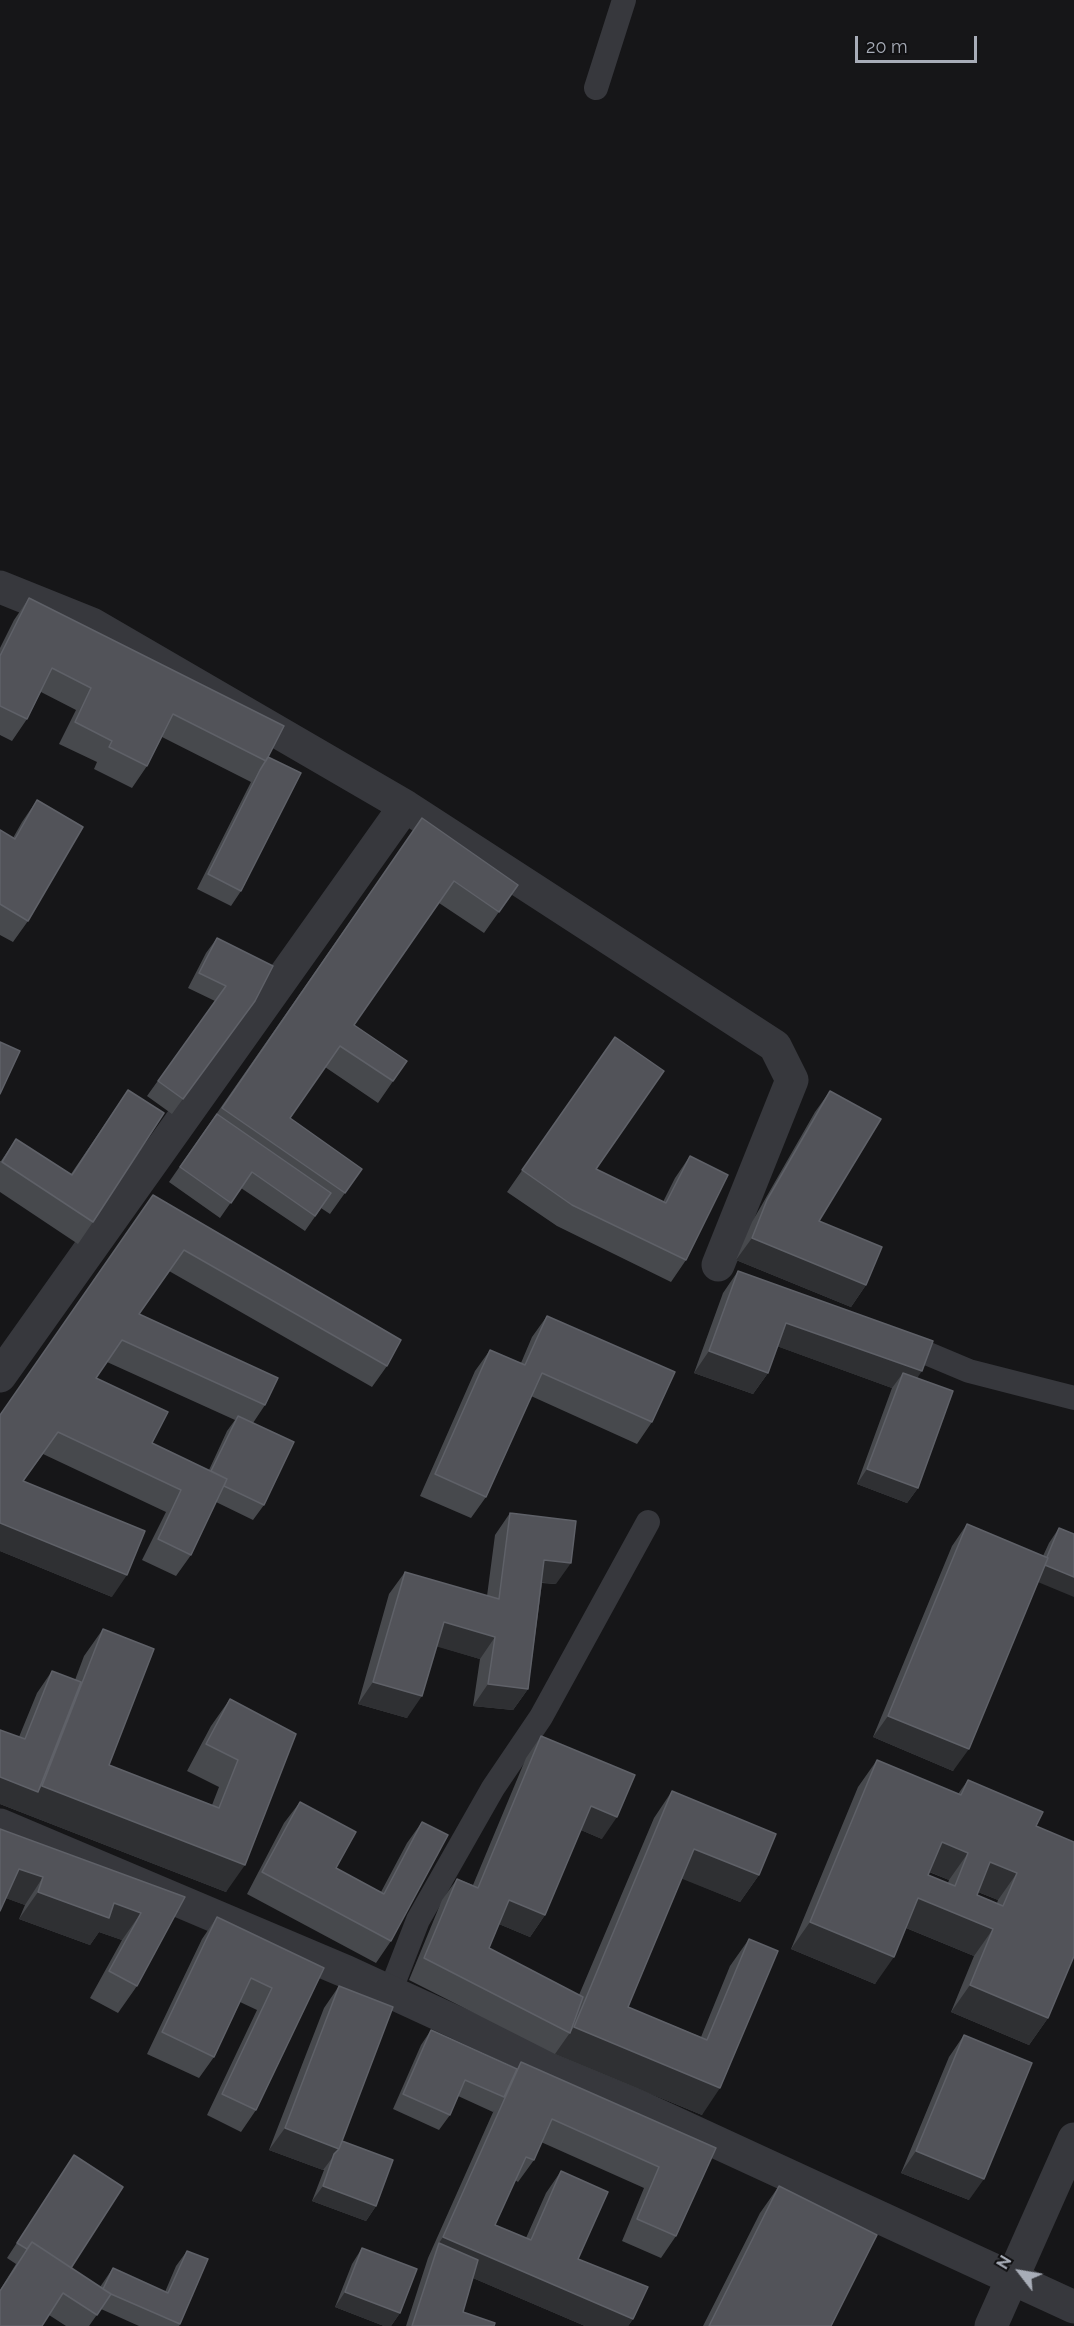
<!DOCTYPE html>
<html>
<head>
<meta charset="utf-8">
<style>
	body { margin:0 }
	#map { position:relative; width:1074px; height:2326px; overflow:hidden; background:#161618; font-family:Raleway,sans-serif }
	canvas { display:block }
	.north { position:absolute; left:990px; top:2242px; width:60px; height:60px; -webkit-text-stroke:4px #111113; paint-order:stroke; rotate:301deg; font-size:16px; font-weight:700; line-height:24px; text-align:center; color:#a8adb8 }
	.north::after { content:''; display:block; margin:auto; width:21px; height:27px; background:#a8adb8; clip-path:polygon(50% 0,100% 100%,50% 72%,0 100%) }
	.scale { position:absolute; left:855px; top:36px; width:122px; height:27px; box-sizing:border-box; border:3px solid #a8adb8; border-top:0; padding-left:8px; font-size:18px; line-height:21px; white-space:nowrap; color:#a8adb8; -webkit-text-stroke:4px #111113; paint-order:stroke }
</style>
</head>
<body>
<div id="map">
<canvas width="1074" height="2326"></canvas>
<div class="north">N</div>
<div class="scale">20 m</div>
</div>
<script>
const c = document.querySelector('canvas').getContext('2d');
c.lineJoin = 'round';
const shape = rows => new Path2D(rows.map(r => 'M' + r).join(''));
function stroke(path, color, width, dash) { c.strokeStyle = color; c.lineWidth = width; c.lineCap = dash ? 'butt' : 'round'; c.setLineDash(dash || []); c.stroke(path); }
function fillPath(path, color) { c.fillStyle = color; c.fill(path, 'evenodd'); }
stroke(shape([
	[596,88,624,0],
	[900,1342,969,1371,1074,1398],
	[390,1992,418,1920,493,1788,541,1717,648,1522]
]), '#37383d', 24);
stroke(shape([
	[0,587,92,624,405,806,775,1046,792,1080,718,1265],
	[0,1376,405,806],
	[0,1825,347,1972,1074,2307],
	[991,2326,1074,2139]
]), '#37383d', 33);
fillPath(shape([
	[29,598,268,757,241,891,231,906,197,889,251,782,162,737,147,766,132,788,94,769,97,762,59,744,76,710,41,692,27,719,12,741,0,735,0,648,14,620],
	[37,800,28,921,13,942,0,935,0,830,13,838,22,822],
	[422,818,518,885,484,933,439,903,354,1025,407,1061,378,1103,325,1067,290,1118,362,1169,330,1214,321,1208,305,1231,241,1188,220,1218,169,1182],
	[217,938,255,1001,172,1114,147,1096,215,1001,188,988,206,953],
	[615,1037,596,1169,663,1202,675,1178,690,1156,686,1260,671,1282,557,1226,507,1192],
	[128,1090,93,1222,78,1244,0,1192,0,1161,1,1161,16,1139,71,1174],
	[830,1091,819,1221,866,1285,851,1307,736,1260,752,1222,815,1112],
	[153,1195,387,1366,372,1387,169,1271,139,1314,265,1405,253,1423,264,1505,253,1520,216,1502,191,1555,176,1576,142,1560,166,1512,43,1454,23,1481,112,1597,0,1551,0,1415],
	[107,1362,235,1420,227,1431,209,1470,152,1443,96,1378],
	[738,1271,918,1378,918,1488,907,1503,857,1484,892,1388,777,1346,768,1373,753,1394,694,1373,723,1293],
	[547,1316,652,1422,637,1444,531,1396,486,1497,471,1518,420,1496,475,1371,490,1350,521,1363,532,1337],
	[510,1513,556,1584,542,1583,528,1689,513,1710,473,1706,480,1659,437,1646,407,1718,358,1704,389,1594,405,1572,487,1596,495,1535],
	[967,1524,1043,1556,1049,1543,1059,1528,1038,1582,953,1771,873,1737,952,1546],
	[103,1629,109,1765,212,1805,219,1787,187,1771,211,1726,230,1699,296,1734,226,1892,0,1804,0,1730,19,1737,37,1693,52,1671,75,1680,84,1656],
	[541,1736,602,1839,581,1830,545,1915,530,1937,499,1924,489,1948,579,1995,654,1818,672,1791,759,1875,740,1902,682,1878,628,2007,701,2037,730,1966,749,1939,702,2115,555,2054,409,1980,442,1900,457,1879,473,1885,526,1758],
	[877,1760,958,1794,968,1780,1036,1826,1048,2018,1029,2045,951,2012,974,1956,906,1928,875,1984,791,1949,858,1787],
	[929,1872,949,1880,948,1883,928,1875],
	[978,1892,998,1900,997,1903,977,1895],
	[300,1802,336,1868,381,1892,407,1843,422,1822,391,1941,376,1963,247,1894,284,1823],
	[0,1829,185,1897,137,1986,118,2013,90,1998,122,1940,99,1932,90,1945,19,1919,25,1905,6,1898],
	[217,1917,324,1968,256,2110,241,2132,207,2115,257,2010,240,2002,214,2057,199,2078,147,2054,202,1939],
	[339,1986,342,2141,376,2206,366,2221,312,2201,324,2170,323,2170,269,2150,324,2008],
	[431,2030,517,2069,521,2062,716,2148,676,2236,661,2258,622,2241,644,2188,541,2142,534,2160,518,2182,515,2180,495,2225,526,2238,546,2193,561,2171,578,2259,633,2319,628,2326,585,2326,473,2278,463,2312,494,2326,406,2326,428,2258,494,2110,493,2112,458,2096,450,2115,439,2130,393,2109,421,2045],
	[964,2035,969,2200,901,2173,949,2057],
	[74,2155,71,2268,100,2287,113,2268,165,2292,176,2266,187,2251,180,2324,179,2326,139,2326,101,2309,89,2326,66,2326,49,2315,0,2326,0,2290,16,2264,7,2258],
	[779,2186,831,2326,703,2326,760,2213],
	[362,2248,400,2313,391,2326,384,2326,335,2307,352,2264]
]), '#47494d');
fillPath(shape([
	[255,1001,244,1017,172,1114,183,1099],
	[752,1238,866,1285,851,1307,736,1260],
	[786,1323,922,1371,907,1393,903,1373,892,1388,771,1344],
	[709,1351,768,1373,753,1394,694,1373],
	[867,1469,918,1488,907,1503,857,1484],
	[0,1523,127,1575,112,1597,0,1551],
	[544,1560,571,1563,556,1584,529,1581],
	[1044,1564,1074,1577,1074,1597,1033,1580],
	[444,1622,495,1637,480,1659,428,1644],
	[373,1682,422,1696,407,1718,358,1704],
	[488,1684,528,1689,513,1710,473,1706],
	[888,1716,969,1749,953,1771,873,1737],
	[0,1777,38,1792,42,1786,245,1865,226,1892,0,1804],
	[591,1806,617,1817,602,1839,576,1828],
	[942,1842,968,1853,949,1880,923,1869],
	[694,1849,759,1875,740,1902,675,1876],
	[990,1862,1017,1873,998,1900,971,1889],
	[19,1869,43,1877,25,1905,0,1896],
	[38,1892,114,1903,141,1913,122,1940,99,1932,90,1945,19,1919],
	[918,1898,993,1929,974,1956,899,1925],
	[509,1900,545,1915,530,1937,494,1922],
	[810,1922,894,1957,875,1984,791,1949],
	[970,1985,1048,2018,1029,2045,951,2012],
	[574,2027,720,2088,702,2115,555,2054],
	[285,2128,339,2149,323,2170,269,2150],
	[916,2151,984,2179,969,2200,901,2173],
	[323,2186,376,2206,366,2221,312,2201],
	[443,2237,633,2319,628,2326,585,2326,433,2261,439,2243],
	[345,2292,400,2313,391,2326,384,2326,335,2307]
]), '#2f3033');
const building = shape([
	[29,598,284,726,266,761,173,714,147,766,109,747,112,741,75,722,91,688,52,668,27,719,0,706,0,656,29,598],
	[268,757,301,773,241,891,208,874,260,770,268,757],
	[37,800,83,827,28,921,0,904,0,830,15,839,37,800],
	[422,818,518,885,499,912,454,881,354,1025,407,1061,393,1081,340,1046,290,1118,362,1169,345,1193,222,1108,422,818],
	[217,938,273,966,255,1001,183,1099,158,1081,226,986,199,973,217,938],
	[615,1037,664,1071,596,1169,666,1203,690,1156,728,1175,686,1260,572,1205,522,1170,615,1037],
	[0,1042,20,1051,0,1094,0,1042],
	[128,1090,164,1113,93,1222,2,1162,16,1139,72,1175,128,1090],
	[830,1091,881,1119,819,1221,882,1247,866,1285,752,1238,767,1200,830,1091],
	[217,1114,331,1193,315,1216,252,1172,231,1203,180,1167,217,1114],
	[153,1195,401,1340,387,1366,184,1250,139,1314,278,1378,265,1405,122,1340,96,1378,168,1412,152,1443,227,1479,191,1555,158,1539,181,1490,58,1432,23,1481,145,1531,127,1575,0,1523,0,1415,153,1195],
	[738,1271,933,1341,922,1371,786,1323,768,1373,709,1351,738,1271],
	[547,1316,675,1372,652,1422,542,1373,486,1497,435,1474,490,1350,525,1365,547,1316],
	[903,1373,953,1391,918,1488,867,1469,903,1373],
	[238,1416,294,1442,264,1505,224,1486,227,1479,211,1471,238,1416],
	[510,1513,576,1521,571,1563,544,1560,528,1689,488,1684,495,1637,444,1622,422,1696,373,1682,405,1572,499,1599,510,1513],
	[967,1524,1048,1558,969,1749,888,1716,967,1524],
	[1059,1528,1074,1534,1074,1577,1045,1565,1048,1558,1047,1557,1059,1528],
	[103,1629,154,1649,109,1765,219,1808,238,1760,206,1744,230,1699,296,1734,245,1865,42,1786,103,1629],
	[52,1671,81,1682,38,1792,0,1777,0,1730,25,1739,52,1671],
	[541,1736,635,1775,617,1817,591,1806,545,1915,509,1900,489,1948,583,1997,570,2033,424,1958,457,1879,478,1888,541,1736],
	[877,1760,961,1795,968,1780,1043,1812,1036,1826,1074,1842,1074,1956,1048,2018,970,1985,993,1929,918,1898,894,1957,810,1922,877,1760],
	[942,1842,968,1853,955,1886,928,1875,942,1842],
	[990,1862,1017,1873,1003,1906,977,1895,990,1862],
	[672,1791,776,1834,759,1875,694,1849,628,2007,707,2040,749,1939,778,1951,720,2088,574,2027,672,1791],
	[300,1802,356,1832,336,1868,384,1894,422,1822,448,1835,391,1941,262,1872,300,1802],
	[0,1829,185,1897,137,1986,109,1971,141,1913,114,1903,109,1918,38,1892,43,1877,19,1869,0,1911,0,1829],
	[217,1917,324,1968,256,2110,222,2094,272,1988,251,1978,214,2057,162,2032,217,1917],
	[339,1986,393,2007,339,2149,285,2128,339,1986],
	[431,2030,517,2069,504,2097,465,2080,450,2115,403,2094,431,2030],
	[964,2035,1032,2063,984,2179,916,2151,964,2035],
	[521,2062,716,2148,676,2236,637,2219,659,2167,552,2119,534,2160,526,2157,495,2225,531,2240,561,2171,608,2192,578,2259,648,2287,633,2319,443,2237,521,2062],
	[342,2141,393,2160,376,2206,323,2186,334,2154,339,2149,342,2141],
	[74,2155,123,2187,71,2268,32,2242,27,2249,17,2243,74,2155],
	[779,2186,877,2235,831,2326,709,2326,779,2186],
	[32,2242,111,2294,97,2315,63,2293,42,2326,0,2326,0,2291,32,2242],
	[439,2243,478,2260,463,2312,495,2323,494,2326,412,2326,439,2243],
	[362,2248,417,2269,400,2313,345,2292,362,2248],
	[187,2251,208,2259,180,2324,111,2294,103,2289,113,2268,168,2293,187,2251]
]);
fillPath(building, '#525359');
stroke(building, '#5f6168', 1.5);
</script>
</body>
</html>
